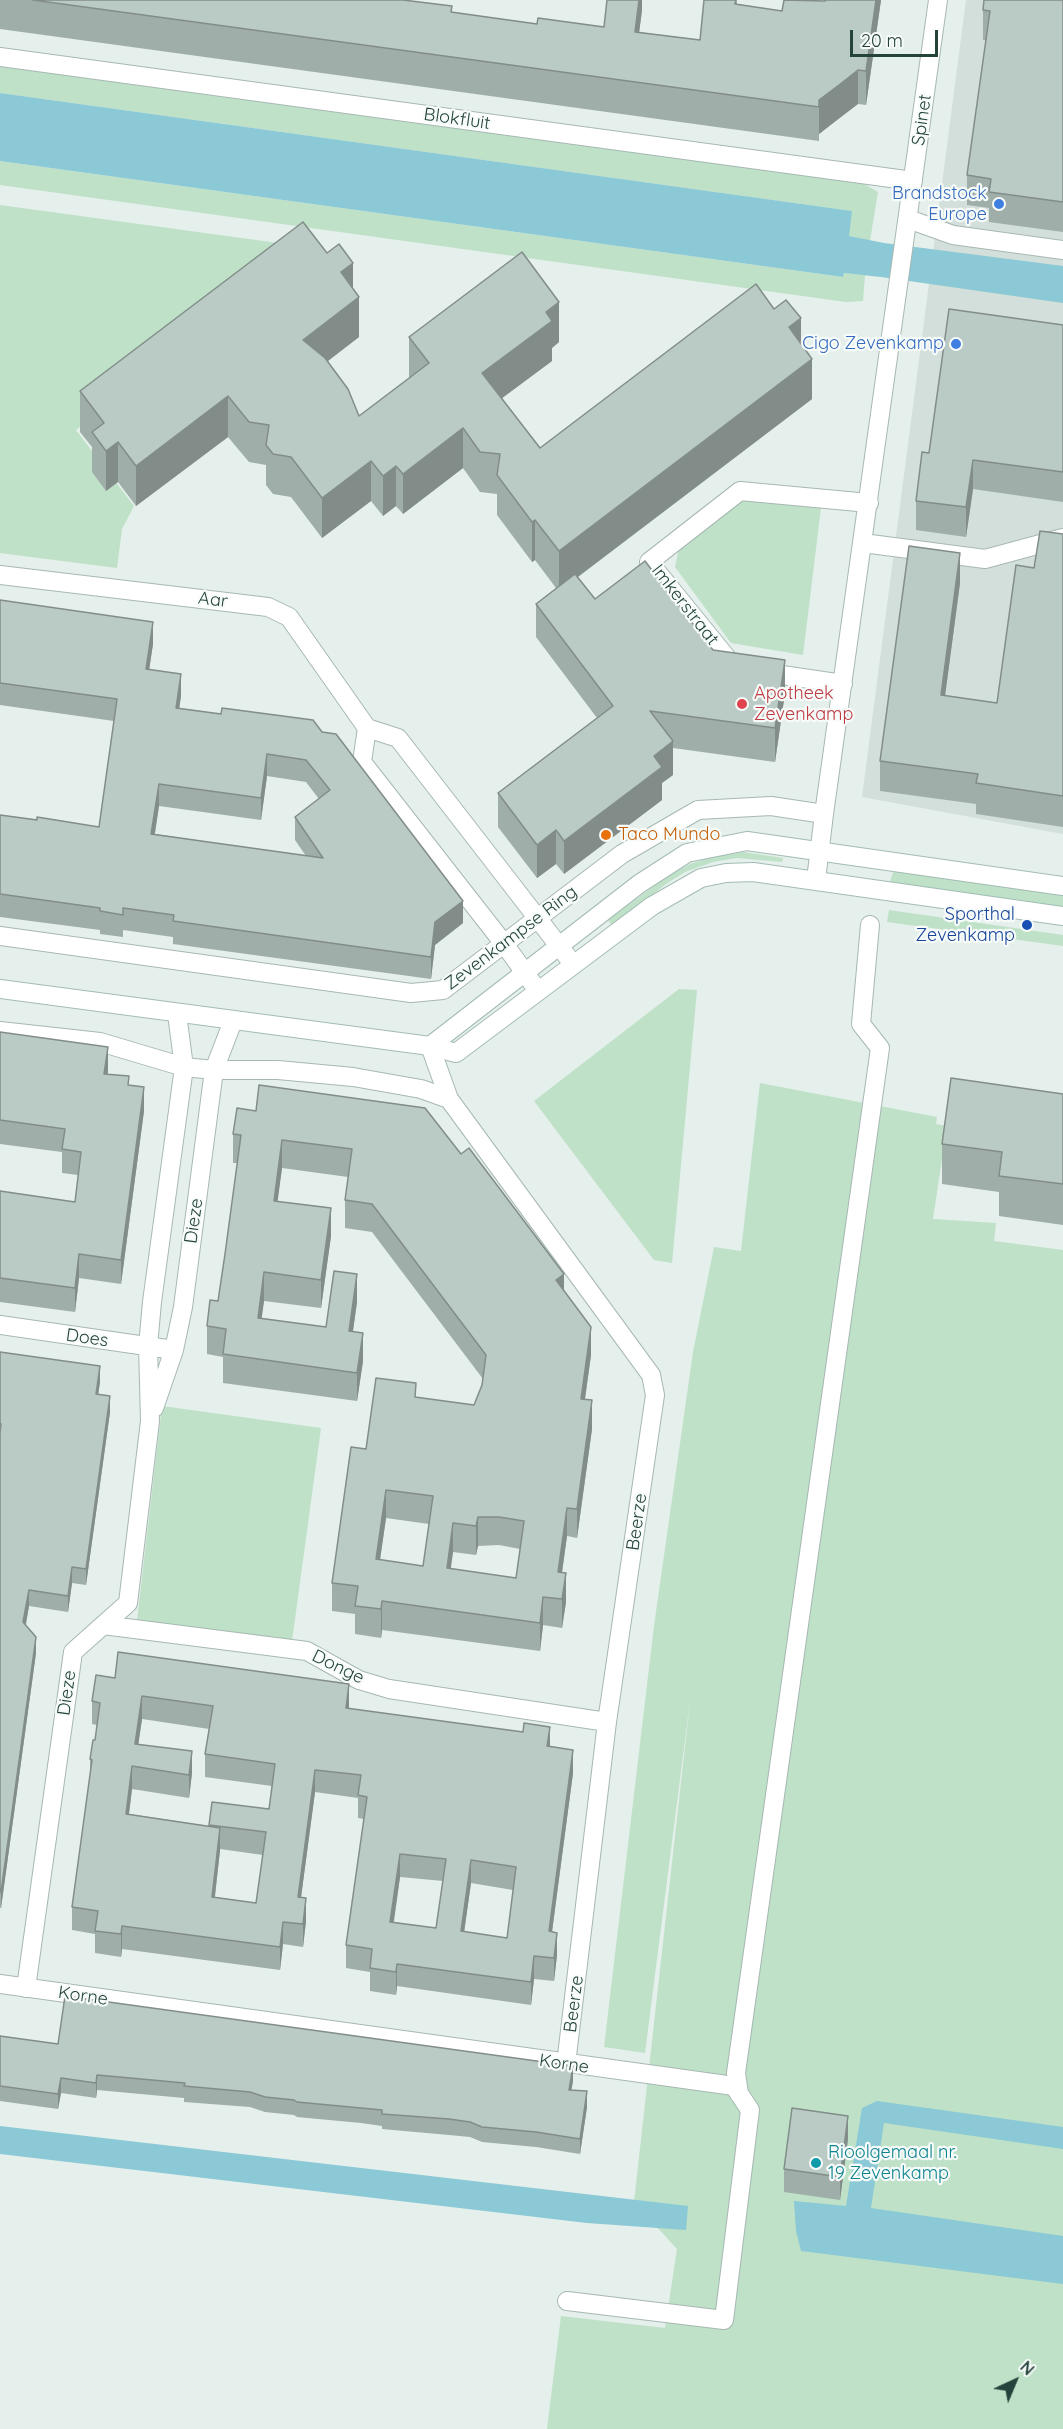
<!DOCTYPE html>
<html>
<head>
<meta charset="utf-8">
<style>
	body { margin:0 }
	#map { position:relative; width:1063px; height:2429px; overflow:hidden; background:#e5efeb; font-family:Quicksand,sans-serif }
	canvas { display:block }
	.north { position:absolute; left:985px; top:2351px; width:60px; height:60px; -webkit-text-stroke:4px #f7fbf9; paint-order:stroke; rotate:44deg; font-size:16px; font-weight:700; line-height:24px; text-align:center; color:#23433b }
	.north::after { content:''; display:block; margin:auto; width:21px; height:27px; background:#23433b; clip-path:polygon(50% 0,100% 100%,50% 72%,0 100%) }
	.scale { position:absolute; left:850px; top:30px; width:88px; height:27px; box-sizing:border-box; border:3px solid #23433b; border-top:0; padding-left:8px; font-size:18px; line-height:21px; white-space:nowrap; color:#23433b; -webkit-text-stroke:4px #f7fbf9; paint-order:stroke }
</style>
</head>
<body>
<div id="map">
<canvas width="1063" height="2429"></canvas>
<div class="north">N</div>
<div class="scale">20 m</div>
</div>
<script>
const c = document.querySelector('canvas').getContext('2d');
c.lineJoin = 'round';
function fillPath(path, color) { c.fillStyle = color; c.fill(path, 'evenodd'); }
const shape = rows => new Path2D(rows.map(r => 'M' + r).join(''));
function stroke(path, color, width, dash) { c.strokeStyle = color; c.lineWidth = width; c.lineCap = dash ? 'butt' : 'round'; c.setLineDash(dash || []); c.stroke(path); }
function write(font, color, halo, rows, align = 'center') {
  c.font = font + ' Quicksand,sans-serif'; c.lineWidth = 4.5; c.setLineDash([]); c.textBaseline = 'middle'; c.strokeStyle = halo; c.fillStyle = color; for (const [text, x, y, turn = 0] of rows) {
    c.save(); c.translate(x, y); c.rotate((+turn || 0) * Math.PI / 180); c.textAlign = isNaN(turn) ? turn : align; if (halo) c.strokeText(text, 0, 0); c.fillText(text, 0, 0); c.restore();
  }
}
fillPath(shape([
	[966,0,1063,0,1063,834,862,797]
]), '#d3dfda');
fillPath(shape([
	[0,65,861,182,878,192,870,241,848,236,851,211,0,93],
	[0,161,843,277,844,273,865,275,863,301,846,302,0,185],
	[0,205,300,246,301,258,76,430,134,506,122,529,117,568,0,553],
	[745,496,821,508,803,655,731,643,675,567,680,544],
	[743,852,783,858,782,862,737,858,713,862,685,872,666,884,612,926,608,920,668,876,690,864,716,856],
	[894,869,1063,893,1063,907,890,882],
	[889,910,1063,935,1063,946,887,922],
	[679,989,697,990,672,1263,654,1260,534,1101],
	[760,1083,937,1117,936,1124,947,1126,933,1219,996,1223,994,1241,1063,1250,1063,2429,547,2429,561,2316,665,2328,677,2249,634,2202,691,1693,645,2053,604,2047,654,1626,693,1352,714,1247,741,1251],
	[162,1406,321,1428,292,1641,137,1620]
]), '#bee1c8');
fillPath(shape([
	[0,93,852,211,849,236,884,243,1063,266,1063,303,881,277,844,273,843,277,0,161],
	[877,2101,1063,2127,1063,2149,884,2123,871,2208,1063,2236,1063,2284,801,2251,796,2231,794,2201,846,2206,862,2108],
	[0,2126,688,2206,686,2230,587,2223,0,2154]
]), '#8bc9d6');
const street = shape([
	[0,57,913,181],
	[908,219,953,235,1063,250],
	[863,543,985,559,1063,538],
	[0,575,268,607,289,617,367,728],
	[735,668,649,562,740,491,869,503],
	[762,672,843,684],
	[816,880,824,814,938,0],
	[0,936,411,993,443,990,622,854,698,810,771,806,824,814],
	[538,991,505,945,362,762,367,728,398,738,573,964],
	[0,1031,100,1042,184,1067,214,1070,278,1070,353,1077,421,1089,449,1099],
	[430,1046,449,1099,651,1375,655,1395,607,1722,566,2064],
	[0,1325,174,1350],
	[154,1408,174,1350,183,1307,214,1070,233,1021],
	[103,1625,307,1651,359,1680,389,1689,607,1722],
	[0,1984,734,2086,750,2110,724,2320,567,2301],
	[26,1988,73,1652,128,1603,150,1421,148,1346,152,1302,184,1067,177,1014],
	[739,2094,736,2073,880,1048,861,1024,870,925]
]);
const secondary = shape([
	[0,989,430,1046,456,1053,652,906,701,878,726,873,753,872,1063,916],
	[430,1046,639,884,687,853,747,841,1063,886]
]);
stroke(street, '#a7b8b3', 20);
stroke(secondary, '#a3bcb4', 20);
stroke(street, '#fff', 18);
stroke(secondary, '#fff', 18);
fillPath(shape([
	[0,0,403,0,452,12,537,24,604,27,642,0,642,10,639,32,700,40,737,0,737,4,782,11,825,1,825,0,881,0,866,105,858,104,839,118,819,134,819,141,0,29],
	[1063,0,1063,232,989,222,989,208,967,205,967,175,986,40,983,40,983,10],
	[353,288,359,337,328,361,359,416,409,378,409,337,559,342,552,348,552,361,502,398,540,448,801,343,812,399,578,577,595,599,713,650,785,693,775,762,673,748,673,775,662,783,662,800,564,874,556,864,537,878,498,827,498,793,597,718,536,637,536,604,556,588,535,560,532,562,497,515,497,494,480,492,463,468,403,514,396,506,383,516,371,501,322,538,291,497,273,494,266,485,266,465,249,462,228,437,136,506,118,482,106,491,92,472,92,447,80,432,80,391],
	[1063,325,1063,502,973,489,966,537,916,530,916,501],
	[1063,534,1063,827,976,814,976,804,880,791,880,761,960,583,945,696,997,703,1034,568],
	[0,600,153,644,149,669,181,696,179,708,221,714,313,720,463,923,435,945,431,979,173,944,173,937,123,930,123,937,100,934,100,930,0,917,0,815,99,827,114,721,0,705],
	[267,776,306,782,319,799,295,817,295,840,306,856,155,834,159,806,261,820],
	[0,1032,108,1071,107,1074,129,1085,144,1111,121,1284,79,1278,75,1312,0,1302,0,1191,75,1202,78,1175,62,1173,62,1152,0,1144],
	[259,1085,564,1291,591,1355,585,1399,592,1429,577,1538,567,1536,562,1573,566,1602,562,1628,543,1625,540,1651,382,1630,381,1638,355,1634,355,1614,332,1611,332,1583,366,1449,416,1397,474,1405,482,1385,483,1379,372,1232,345,1228,345,1200,348,1177,282,1168,277,1201,331,1236,321,1308,264,1301,261,1318,326,1327,357,1302,353,1331,363,1361,357,1401,223,1383,223,1357,207,1354,207,1326,218,1301,225,1254,238,1163,233,1163,233,1134,256,1111],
	[386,1518,429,1524,423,1566,380,1560],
	[499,1545,520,1549,516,1578,450,1569,453,1552,476,1555,478,1546],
	[1063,1094,1063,1225,999,1216,999,1192,942,1184,942,1144],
	[0,1352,100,1382,98,1394,110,1412,86,1585,72,1583,68,1612,29,1606,26,1625,36,1653,1,1908,0,1908],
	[96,1675,349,1708,550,1747,573,1773,552,1932,557,1955,554,1981,534,1979,531,2005,397,1986,396,1995,370,1991,370,1972,346,1968,346,1945,364,1819,358,1818,358,1798,315,1792,301,1897,306,1921,303,1947,283,1944,280,1970,122,1949,121,1957,95,1953,95,1934,72,1930,72,1907,90,1776,90,1759,95,1740,97,1725,92,1724,92,1701],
	[142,1719,209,1729,205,1754,205,1777,272,1786,269,1809,212,1802,209,1826,129,1814,132,1789,189,1798,192,1773,138,1745],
	[220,1849,263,1855,256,1903,215,1897],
	[400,1877,443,1881,436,1928,394,1922],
	[471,1883,513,1890,507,1938,464,1932],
	[0,2036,58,2044,573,2081,571,2090,587,2107,580,2154,536,2147,482,2142,470,2137,449,2135,382,2129,382,2126,361,2123,297,2117,294,2115,265,2112,250,2107,184,2102,184,2098,97,2090,96,2098,61,2093,58,2109,0,2101],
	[848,2139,840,2200,784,2192,784,2169]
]), '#a0aea9');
fillPath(shape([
	[639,0,642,0,642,10,635,65,635,32],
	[876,0,881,0,866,105,866,71],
	[858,70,858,104,819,134,819,141,819,100],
	[353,263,353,301,359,297,359,337,303,380,303,340,341,272],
	[559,302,559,342,552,348,552,361,482,413,482,373,546,312],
	[801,318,801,359,789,327],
	[812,359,812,399,559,591,559,551],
	[228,396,228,437,136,506,136,466],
	[463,428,463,468,403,514,403,474],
	[118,442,118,482,106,491,106,451],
	[973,460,973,489,966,537,966,507],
	[371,461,371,501,322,538,322,498],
	[396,466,396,506,383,516,383,476],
	[535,520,535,560,532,562,532,522],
	[960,553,960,583,941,726,941,695],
	[153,622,153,644,146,691,146,669],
	[785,660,785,693,775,762,775,728],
	[181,674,181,696,176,730,176,708],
	[673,741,673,775,662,783,662,800,564,874,564,841,654,756],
	[267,754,267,776,261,820,261,798],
	[159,784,159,806,151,856,151,834],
	[556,830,556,864,537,878,537,845],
	[463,901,463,923,435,945,431,979,431,957,435,922],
	[108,1047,108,1071,104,1098,104,1074],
	[144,1087,144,1111,121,1284,121,1260],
	[282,1140,282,1168,274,1229,274,1201],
	[331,1208,331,1236,321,1308,321,1280],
	[79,1254,79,1278,75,1312,75,1288],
	[264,1272,264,1301,258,1346,258,1318],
	[357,1274,357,1302,349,1359,349,1331],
	[564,1274,564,1302,556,1280],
	[591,1327,591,1355,581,1427,581,1399],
	[363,1333,363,1361,357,1401,357,1373],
	[100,1366,100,1382,96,1410,96,1394],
	[110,1396,110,1412,86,1585,86,1569],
	[592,1400,592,1429,577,1538,577,1509],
	[386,1490,386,1518,376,1587,376,1559],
	[567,1508,567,1536,558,1600,558,1572],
	[478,1517,478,1546,476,1555,476,1526],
	[453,1523,453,1552,447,1597,447,1568],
	[72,1567,72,1583,68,1612,68,1596],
	[566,1573,566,1602,562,1628,562,1599],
	[29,1590,29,1606,23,1638,23,1622],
	[543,1597,543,1625,540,1651,540,1623],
	[382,1601,382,1630,381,1638,381,1609],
	[36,1637,36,1653,1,1908,1,1892],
	[349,1684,349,1707,346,1731,346,1708],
	[142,1696,142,1719,135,1767,135,1744],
	[550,1727,550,1750,547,1746],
	[573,1750,573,1773,549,1954,549,1931],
	[192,1751,192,1773,189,1798,189,1775],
	[132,1766,132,1789,126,1837,126,1814],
	[315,1770,315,1792,298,1920,298,1897],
	[220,1828,220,1851,212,1920,212,1897],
	[400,1854,400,1877,390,1945,390,1922],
	[471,1860,471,1883,461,1954,461,1931],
	[306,1898,306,1921,303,1947,303,1924],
	[283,1922,283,1944,280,1970,280,1947],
	[122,1926,122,1949,121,1957,121,1934],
	[557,1933,557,1955,554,1981,554,1958],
	[534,1956,534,1979,531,2005,531,1982],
	[397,1964,397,1986,396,1995,396,1972],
	[573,2066,573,2081,569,2105,569,2090],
	[97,2075,97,2090,96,2098,96,2083],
	[61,2078,61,2093,58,2109,58,2094],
	[587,2091,587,2107,580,2154,580,2139],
	[848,2116,848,2139,840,2200,840,2177]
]), '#828d89');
const building = shape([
	[33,0,403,0,452,6,451,12,537,24,538,18,604,27,607,0,639,0,635,32,700,40,704,0,736,0,735,4,782,11,784,0,825,1,825,0,876,0,866,71,858,70,839,85,819,100,819,107,33,0],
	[984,0,1063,0,1063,202,989,192,991,179,967,175,990,11,983,10,984,0],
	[303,222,327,253,339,244,353,263,341,272,359,297,303,340,325,358,348,389,359,416,429,363,409,337,522,252,559,302,546,312,552,321,482,373,540,448,756,284,774,309,786,300,801,318,789,327,812,359,559,551,535,520,532,522,497,475,500,454,480,452,463,428,403,474,396,466,383,476,371,461,322,498,291,457,273,454,266,445,269,425,249,422,228,396,136,466,118,442,106,451,92,432,104,423,80,391,303,222],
	[949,309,1063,325,1063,472,973,460,966,507,916,501,922,452,929,453,949,309],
	[1040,531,1063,534,1063,796,976,783,978,774,880,761,909,546,960,553,941,695,997,703,1016,565,1034,568,1040,531],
	[645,561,713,650,785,660,775,728,650,711,673,741,654,756,662,767,564,841,556,830,537,845,498,793,613,706,536,604,575,574,595,599,645,561],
	[0,600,153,622,146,669,181,674,176,708,221,714,222,708,313,720,322,732,336,734,463,901,435,922,431,957,173,921,174,915,123,908,123,915,100,911,100,908,0,894,0,815,37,820,37,817,99,827,117,699,0,683,0,600],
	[267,754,306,760,330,790,295,817,323,858,151,834,159,784,261,798,267,754],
	[0,1032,108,1047,104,1074,129,1076,128,1085,144,1087,121,1260,79,1254,75,1288,0,1278,0,1191,75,1202,81,1152,62,1149,65,1129,0,1120,0,1032],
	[951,1078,1063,1094,1063,1184,999,1176,1002,1152,942,1144,951,1078],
	[259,1085,425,1108,461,1154,469,1148,564,1274,556,1280,591,1327,581,1399,592,1400,577,1509,567,1508,558,1572,566,1573,562,1599,543,1597,540,1623,382,1601,381,1609,355,1606,358,1586,332,1583,351,1447,366,1449,376,1378,416,1383,415,1397,474,1405,482,1385,486,1355,372,1204,345,1200,352,1149,282,1140,274,1201,331,1208,321,1280,264,1272,258,1318,326,1327,334,1271,357,1274,349,1331,363,1333,357,1373,223,1354,226,1329,207,1326,210,1300,218,1301,225,1254,241,1135,233,1134,237,1108,256,1111,259,1085],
	[386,1490,433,1496,423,1566,376,1559,386,1490],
	[478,1517,499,1517,524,1521,516,1578,447,1568,453,1523,476,1526,478,1517],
	[0,1352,100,1366,96,1394,110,1396,86,1569,72,1567,68,1596,29,1590,23,1622,36,1637,1,1892,0,1892,0,1433,1,1424,0,1423,0,1352],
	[118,1652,349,1684,346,1708,523,1732,524,1723,550,1727,547,1746,573,1750,549,1931,557,1933,554,1958,534,1956,531,1982,397,1964,396,1972,370,1968,372,1949,346,1945,367,1797,358,1795,361,1775,315,1770,298,1897,306,1898,303,1924,283,1922,280,1947,122,1926,121,1934,95,1931,98,1911,72,1907,92,1760,90,1759,93,1740,95,1740,100,1703,92,1701,96,1675,115,1678,118,1652],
	[142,1696,213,1706,205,1754,275,1764,269,1809,212,1802,209,1825,266,1832,256,1903,212,1897,220,1828,126,1814,132,1766,189,1775,192,1751,135,1744,142,1696],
	[400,1854,446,1859,436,1928,390,1922,400,1854],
	[471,1860,516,1867,507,1938,461,1931,471,1860],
	[65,1996,573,2066,569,2090,587,2091,580,2139,536,2132,482,2127,470,2122,449,2119,382,2114,382,2110,361,2108,297,2102,294,2100,265,2097,250,2092,184,2086,185,2083,97,2075,96,2083,61,2078,58,2094,0,2086,0,2036,58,2044,65,1996],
	[792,2108,848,2116,840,2177,784,2169,792,2108]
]);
fillPath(building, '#bacac4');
stroke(building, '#828d89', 1.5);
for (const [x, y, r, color] of [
	[999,204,6,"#3f7fe0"],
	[956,344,6,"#3f7fe0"],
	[742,704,6,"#e0444e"],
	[606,835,6,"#e8710a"],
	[1027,925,6,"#1a4fb4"],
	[816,2163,6,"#0f9aa8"]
]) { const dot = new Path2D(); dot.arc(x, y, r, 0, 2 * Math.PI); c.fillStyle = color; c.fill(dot); stroke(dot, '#f7fbf9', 2); }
write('18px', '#23433b', '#f7fbf9', [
	["Blokfluit",457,119,8],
	["Spinet",922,120,-82],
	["Aar",213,600,7],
	["Imkerstraat",685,605,52],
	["Zevenkampse Ring",511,938,-37],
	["Dieze",194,1221,-82],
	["Does",87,1338,8],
	["Beerze",637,1522,-82],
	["Donge",338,1667,26],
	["Dieze",67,1693,-82],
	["Korne",83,1996,8],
	["Beerze",574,2004,-83],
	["Korne",564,2064,8]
]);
write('18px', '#366cbe', '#f7fbf9', [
	["Brandstock",987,194],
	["Europe",987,215],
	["Cigo Zevenkamp",944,344]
], 'right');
write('18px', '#be3a42', '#f7fbf9', [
	["Apotheek",754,694],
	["Zevenkamp",754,715]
], 'left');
write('18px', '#c56008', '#f7fbf9', [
	["Taco Mundo",618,835]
], 'left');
write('18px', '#164399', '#f7fbf9', [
	["Sporthal",1015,915],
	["Zevenkamp",1015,936]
], 'right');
write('18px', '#0d838f', '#f7fbf9', [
	["Rioolgemaal nr.",828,2153],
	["19 Zevenkamp",828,2174]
], 'left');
</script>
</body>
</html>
